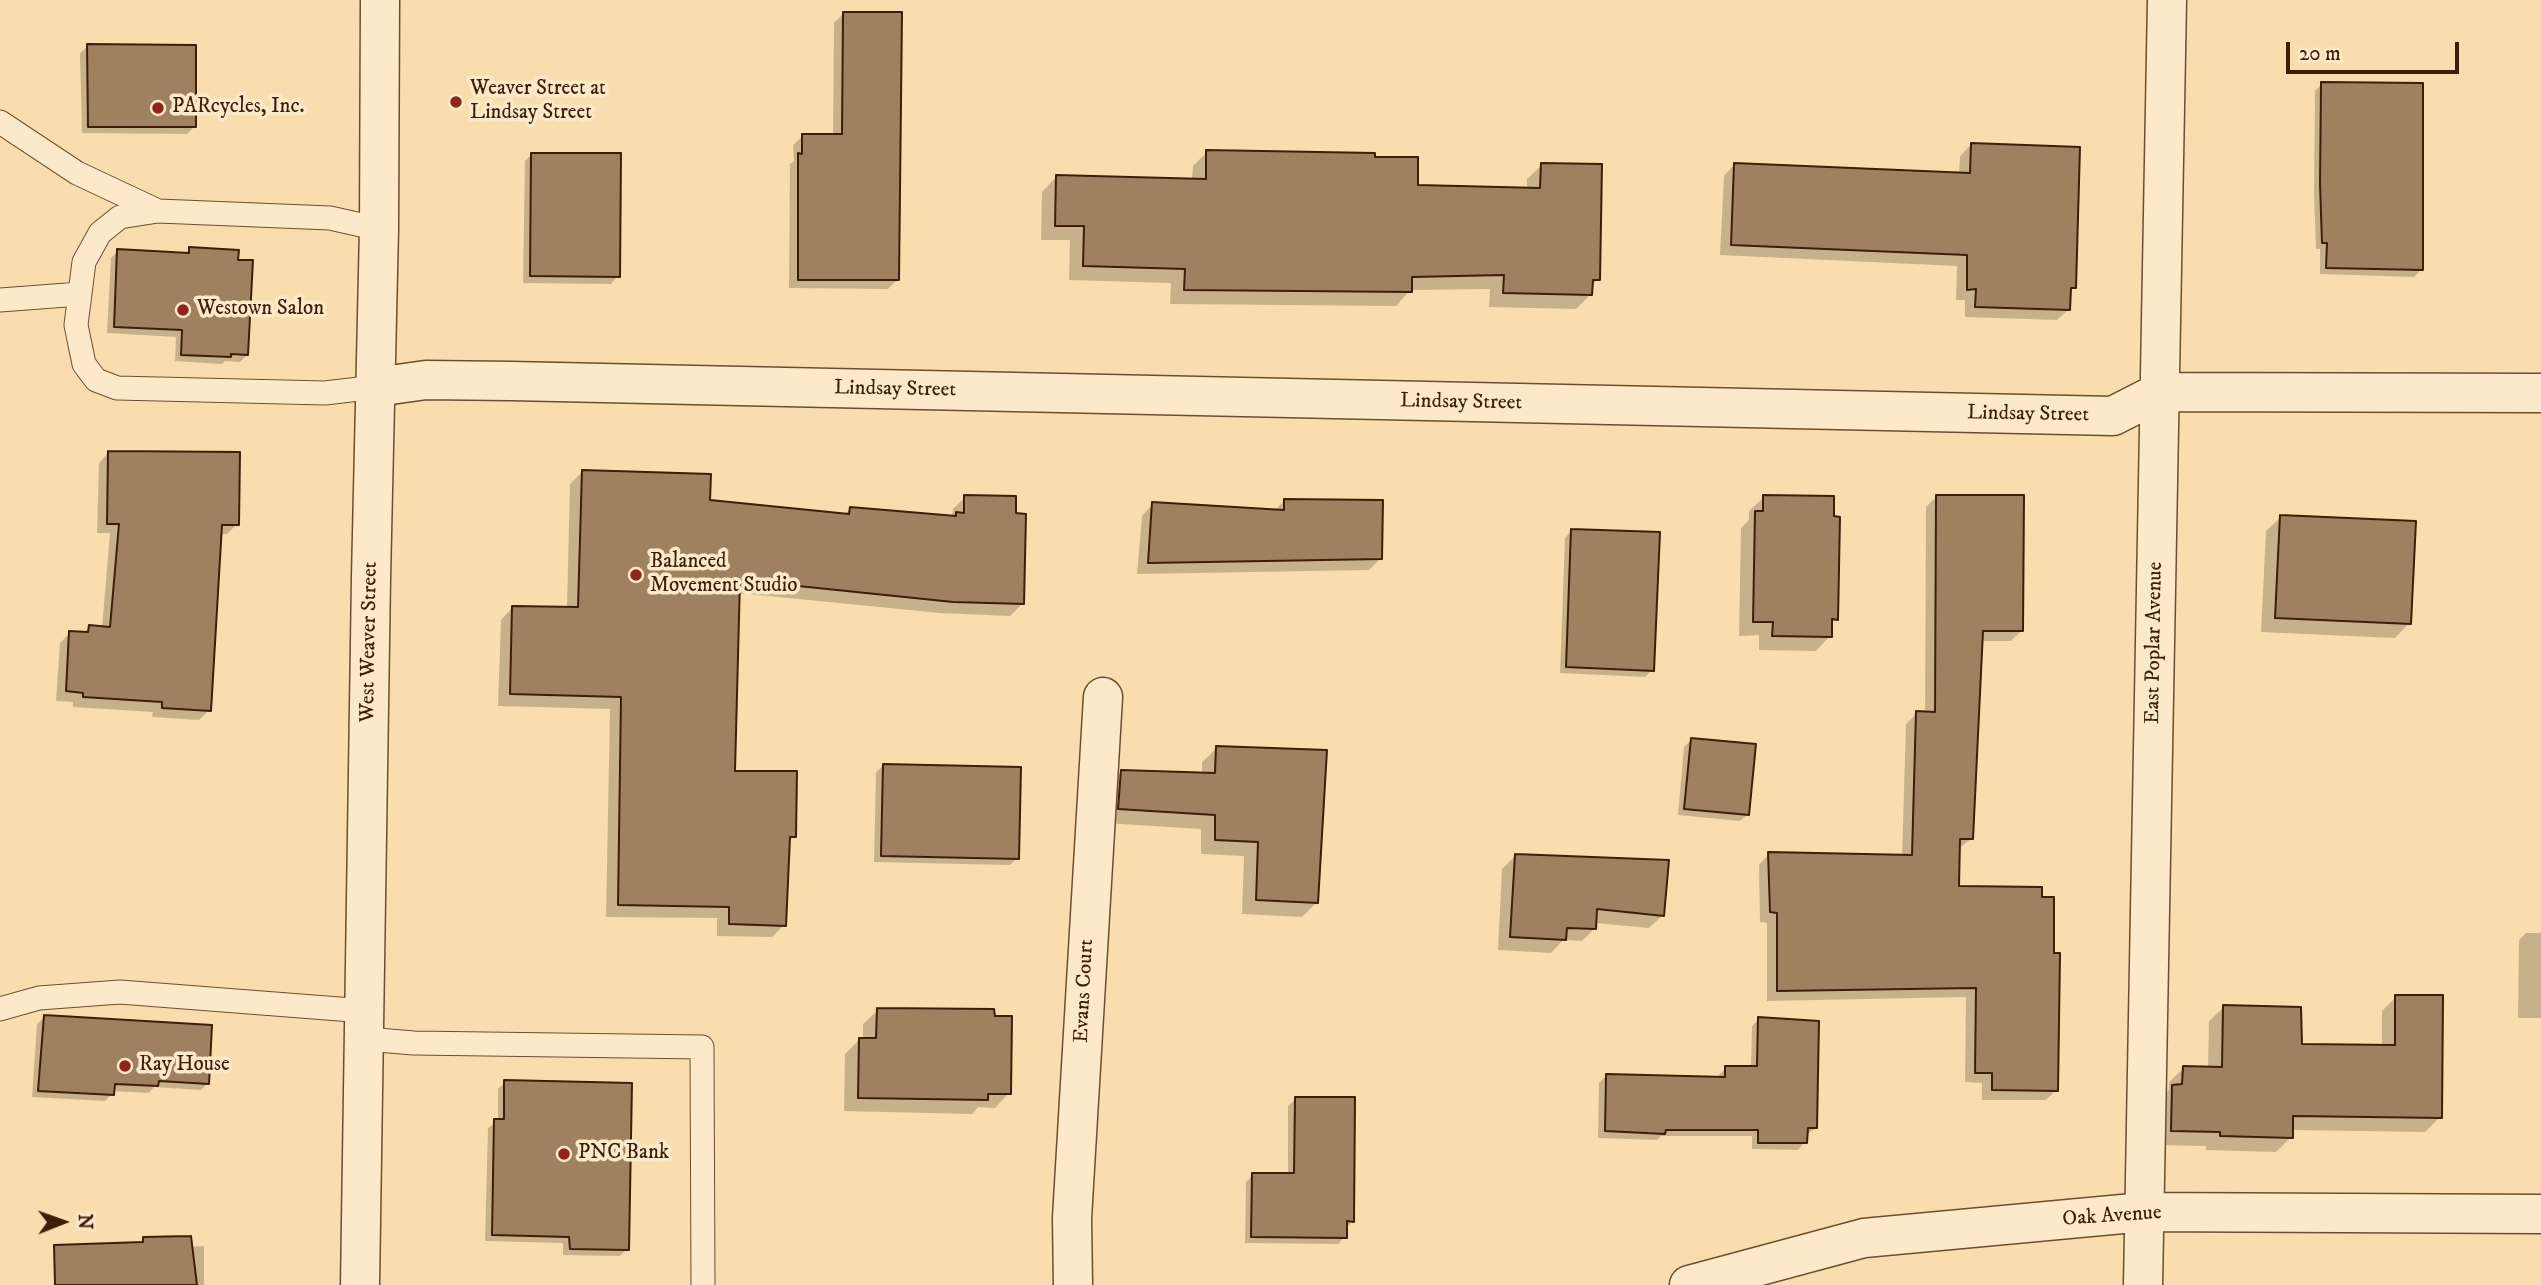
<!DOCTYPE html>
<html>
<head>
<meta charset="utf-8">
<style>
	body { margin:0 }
	#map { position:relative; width:2541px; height:1285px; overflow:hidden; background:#faddae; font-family:"IM FELL DW Pica",serif }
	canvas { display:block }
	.north { position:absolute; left:28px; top:1187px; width:70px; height:70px; -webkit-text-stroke:5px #fce9ca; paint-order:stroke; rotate:89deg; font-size:19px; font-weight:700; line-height:28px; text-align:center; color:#3e1d09 }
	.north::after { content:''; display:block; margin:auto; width:24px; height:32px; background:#3e1d09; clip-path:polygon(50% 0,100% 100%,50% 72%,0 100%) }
	.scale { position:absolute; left:2286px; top:42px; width:173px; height:32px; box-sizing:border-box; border:4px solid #3e1d09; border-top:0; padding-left:9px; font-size:21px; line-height:24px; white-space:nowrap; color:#3e1d09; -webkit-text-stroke:5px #fce9ca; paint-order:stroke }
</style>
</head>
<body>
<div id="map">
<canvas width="2541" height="1285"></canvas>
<div class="north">N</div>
<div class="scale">20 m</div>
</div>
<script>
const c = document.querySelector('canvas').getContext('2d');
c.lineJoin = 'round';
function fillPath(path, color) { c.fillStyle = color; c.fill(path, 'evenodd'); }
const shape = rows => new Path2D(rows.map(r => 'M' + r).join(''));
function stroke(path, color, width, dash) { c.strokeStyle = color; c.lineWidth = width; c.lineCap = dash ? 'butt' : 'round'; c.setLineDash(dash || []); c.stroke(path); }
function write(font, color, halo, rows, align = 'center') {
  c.font = font + ' "IM FELL DW Pica",serif'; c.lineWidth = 7; c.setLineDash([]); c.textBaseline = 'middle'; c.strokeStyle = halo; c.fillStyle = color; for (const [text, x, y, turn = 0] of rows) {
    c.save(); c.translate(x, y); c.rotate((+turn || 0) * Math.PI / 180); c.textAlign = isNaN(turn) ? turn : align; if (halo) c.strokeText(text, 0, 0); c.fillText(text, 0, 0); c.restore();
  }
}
fillPath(shape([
	[844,13,898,279,888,289,789,288,790,164,794,161,793,145,803,136,833,136,834,23],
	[88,46,194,127,187,134,82,133,80,53],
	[2322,84,2421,270,2414,277,2320,274,2320,249,2316,249,2314,192,2315,91],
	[1971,145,2074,287,2069,292,2069,309,2057,320,1965,317,1965,300,1956,300,1957,266,1720,255,1724,176,1735,164,1959,174,1960,156],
	[1207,152,1373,159,1417,187,1527,189,1527,179,1542,165,1598,279,1591,286,1590,295,1576,309,1489,307,1490,289,1410,290,1396,306,1170,304,1171,283,1069,280,1070,240,1041,240,1042,192,1056,177,1192,180,1193,166],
	[532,154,618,276,611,284,523,283,525,161],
	[190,249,247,355,240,362,225,361,222,364,175,361,176,337,107,333,111,258,118,251,184,254],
	[109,452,237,524,227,534,220,534,209,710,199,720,152,717,153,712,73,707,73,702,56,701,60,643,70,633,83,634,90,627,102,628,110,533,97,533,99,463],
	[582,472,709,502,844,515,850,509,952,518,953,509,965,497,1022,604,1010,616,940,613,738,593,733,772,794,836,788,842,784,925,772,937,717,936,717,918,606,917,610,709,498,706,501,620,513,607,567,608,570,484],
	[1764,497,1836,619,1830,625,1830,636,1816,651,1759,650,1759,635,1739,636,1741,528,1749,520,1749,511],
	[1936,497,2021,631,2011,641,1980,641,1971,839,1958,849,1957,887,2056,1090,2046,1100,1982,1100,1982,1083,1965,1082,1966,997,1767,1001,1767,923,1760,922,1759,865,1769,854,1902,857,1906,724,1917,713,1925,713,1926,507],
	[1285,500,1380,559,1369,570,1137,574,1142,516,1153,504,1274,511],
	[2281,517,2409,623,2395,638,2261,632,2266,531],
	[1572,530,1652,670,1645,677,1560,673,1565,538],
	[1691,740,1748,814,1740,821,1678,815,1684,747],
	[1217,748,1317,902,1302,917,1242,914,1244,856,1201,854,1201,829,1105,823,1107,786,1121,772,1202,774,1202,762],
	[884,765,1017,858,1010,865,874,862,876,772],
	[1515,856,1663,915,1649,928,1595,923,1595,928,1582,941,1563,940,1551,953,1498,950,1502,869],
	[2541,931,2541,1018,2518,1018,2519,940,2526,933,2540,933],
	[2396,997,2440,1117,2425,1132,2291,1130,2291,1137,2276,1152,2206,1150,2206,1146,2157,1145,2158,1101,2169,1090,2169,1082,2184,1068,2208,1068,2209,1021,2224,1007,2300,1046,2382,1047,2382,1011],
	[878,1010,1009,1093,995,1108,978,1107,972,1114,844,1111,845,1054,859,1040,863,1040,863,1024],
	[45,1017,208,1083,201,1090,154,1087,149,1093,112,1091,112,1094,105,1101,32,1097,37,1024],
	[1759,1019,1816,1128,1806,1135,1805,1142,1798,1150,1752,1149,1752,1136,1661,1136,1657,1140,1598,1138,1599,1083,1606,1076,1719,1079,1719,1075,1726,1068,1751,1068,1752,1026],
	[505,1082,627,1249,620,1256,563,1255,563,1243,485,1241,488,1128,498,1121,498,1089],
	[1296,1099,1353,1221,1345,1229,1345,1237,1338,1244,1245,1243,1246,1182,1253,1175,1288,1175,1288,1106],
	[144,1239,191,1247,204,1246,204,1285,74,1285]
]), '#0003');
const building = shape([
	[843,12,902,12,899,280,798,280,798,153,802,154,802,134,842,134,843,12],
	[87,44,196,45,196,127,88,127,87,44],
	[2321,82,2423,83,2423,270,2326,268,2327,243,2322,243,2320,184,2321,82],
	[1971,143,2080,147,2076,288,2071,288,2070,310,1975,307,1976,289,1967,290,1967,255,1731,245,1734,163,1970,173,1971,143],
	[1206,150,1375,153,1375,157,1418,157,1418,185,1540,188,1541,163,1602,164,1600,280,1593,280,1592,295,1503,293,1504,275,1412,277,1412,292,1184,290,1185,269,1083,266,1084,226,1055,226,1056,175,1206,179,1206,150],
	[531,153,621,153,620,277,530,276,531,153],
	[189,247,239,250,238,260,253,260,248,355,231,354,231,357,181,355,182,330,114,327,117,249,189,253,189,247],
	[108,451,240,452,239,525,222,525,211,711,162,708,162,702,83,697,83,693,66,691,69,631,88,632,89,625,110,627,119,524,107,524,108,451],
	[582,470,711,474,710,500,849,514,850,507,956,516,956,512,964,513,964,495,1016,496,1016,513,1026,514,1024,604,953,602,740,580,735,771,797,771,796,837,790,837,786,926,729,924,729,907,618,905,621,697,510,694,512,606,578,607,582,470],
	[1763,495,1834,496,1834,516,1840,517,1838,620,1832,619,1832,637,1772,636,1773,622,1753,622,1755,511,1763,511,1763,495],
	[1936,495,2024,495,2023,631,1983,631,1973,839,1960,839,1959,886,2042,887,2042,897,2054,897,2054,953,2060,953,2058,1091,1992,1090,1992,1073,1975,1073,1976,988,1777,991,1777,913,1770,912,1768,852,1912,855,1916,711,1935,712,1936,495],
	[1284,499,1383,500,1382,559,1148,563,1152,502,1284,510,1284,499],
	[2280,515,2416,521,2411,624,2275,618,2280,515],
	[1571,529,1660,532,1654,671,1566,667,1571,529],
	[1691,738,1756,744,1749,815,1684,809,1691,738],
	[1216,746,1327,750,1318,903,1256,900,1258,842,1215,840,1215,815,1118,809,1121,770,1215,773,1216,746],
	[883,764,1021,767,1019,859,881,856,883,764],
	[1515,854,1669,860,1664,916,1597,909,1596,929,1567,928,1566,940,1510,937,1515,854],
	[2395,995,2443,995,2442,1118,2293,1116,2293,1138,2220,1136,2220,1132,2171,1131,2172,1085,2182,1084,2183,1066,2222,1067,2223,1005,2301,1007,2302,1044,2395,1045,2395,995],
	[877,1008,994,1009,995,1016,1012,1016,1011,1094,988,1094,988,1100,858,1098,859,1038,876,1038,877,1008],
	[44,1015,212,1025,209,1084,159,1081,158,1086,115,1084,114,1095,38,1091,44,1015],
	[1758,1017,1819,1021,1817,1128,1808,1128,1807,1143,1758,1143,1758,1130,1666,1130,1665,1134,1605,1131,1606,1074,1725,1077,1725,1066,1757,1066,1758,1017],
	[504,1080,632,1083,629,1250,570,1249,569,1237,492,1235,494,1119,504,1119,504,1080],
	[1295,1097,1355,1097,1354,1222,1347,1221,1347,1238,1251,1237,1252,1173,1294,1173,1295,1097],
	[191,1236,197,1285,55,1285,54,1245,143,1242,143,1237,191,1236]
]);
fillPath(building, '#a0815f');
stroke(building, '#3e1d09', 2);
const service = shape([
	[0,122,77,173,158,211],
	[0,300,80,294],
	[376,387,325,393,117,388,96,380,84,364,76,325,84,262,100,233,120,217,158,211,330,218,379,229],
	[0,1009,39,998,120,992,365,1011],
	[365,1039,414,1043,702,1047,703,1285]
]);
const minor = shape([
	[376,387,426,380,511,381,2113,416,2160,392,2541,393],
	[1073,1285,1072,1218,1103,697],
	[1689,1285,1864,1238,2144,1212,2541,1214],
	[2143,1285,2167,0]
]);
const tertiary = shape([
	[360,1285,371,578,379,229,380,0]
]);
stroke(service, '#6d4d32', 25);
stroke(minor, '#6d4d32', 41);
stroke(tertiary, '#6d4d32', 41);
stroke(service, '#fce9ca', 23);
stroke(minor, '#fce9ca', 38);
stroke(tertiary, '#fce9ca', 38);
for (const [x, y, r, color] of [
	[456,102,7,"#8f2418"],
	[158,108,7,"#8f2418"],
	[183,310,7,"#8f2418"],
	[636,575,7,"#8f2418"],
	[125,1066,7,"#8f2418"],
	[564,1154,7,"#8f2418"]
]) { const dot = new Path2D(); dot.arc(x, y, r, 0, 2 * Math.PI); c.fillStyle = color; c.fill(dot); stroke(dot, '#fce9ca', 2.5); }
write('21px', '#3e1d09', '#fce9ca', [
	["Weaver Street at",470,90],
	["Lindsay Street",470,114],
	["PARcycles, Inc.",172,108],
	["Westown Salon",197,310],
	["Balanced",650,563],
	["Movement Studio",650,587],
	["Ray House",139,1066],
	["PNC Bank",578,1154]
], 'left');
write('21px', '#3e1d09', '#fce9ca', [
	["Lindsay Street",895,390,1],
	["Lindsay Street",1461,403,1],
	["Lindsay Street",2028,415,1],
	["West Weaver Street",370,642,-89],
	["East Poplar Avenue",2155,643,-89],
	["Evans Court",1085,991,-87],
	["Oak Avenue",2112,1217,-4]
]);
</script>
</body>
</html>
